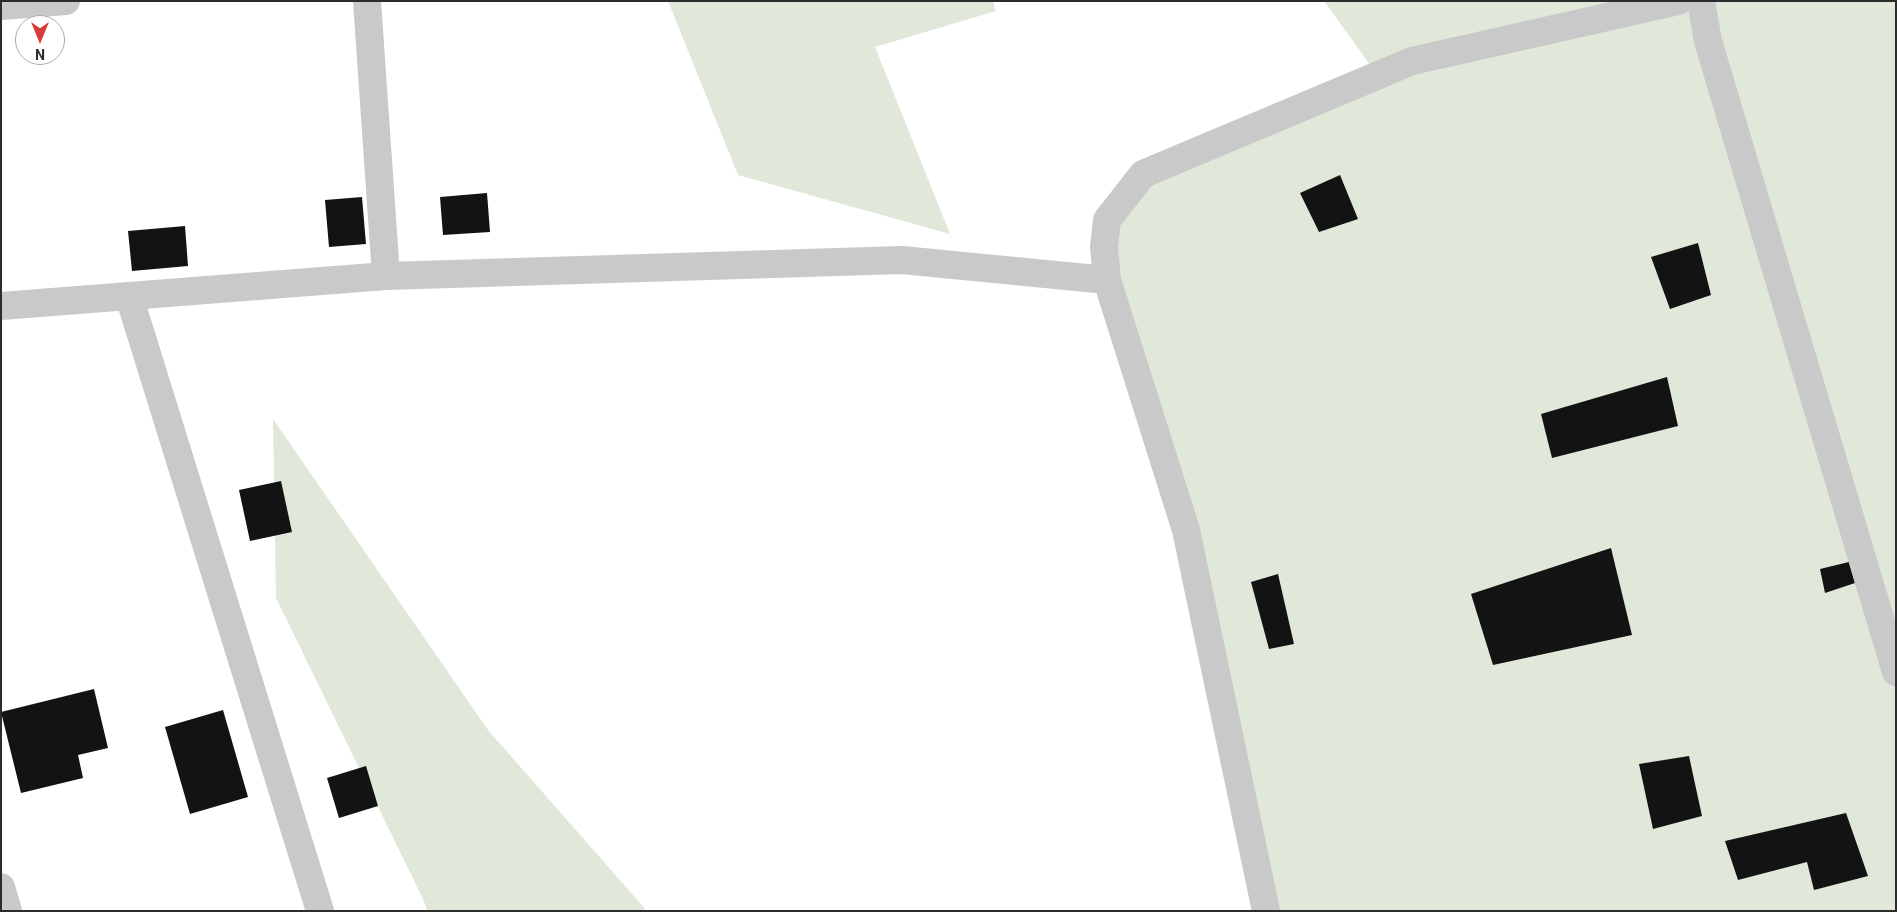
<!DOCTYPE html>
<html>
<head>
<meta charset="utf-8">
<style>
	body { margin:0 }
	#map { position:relative; width:1897px; height:912px; overflow:hidden; background:#fff; font-family:Roboto,sans-serif }
	canvas { display:block }
	.frame { position:absolute; inset:0; border:2px solid #2c2c2c; pointer-events:none }
	.north { position:absolute; left:15px; top:15px; width:50px; height:50px; box-sizing:border-box; background:#fff; border:1px solid #ababab; border-radius:50%; rotate:180deg; font-size:14px; font-weight:700; line-height:20px; text-align:center; color:#2c2c2c }
	.north::after { content:''; display:block; margin:auto; width:18px; height:22px; background:#d73a39; clip-path:polygon(50% 0,100% 100%,50% 72%,0 100%) }
</style>
</head>
<body>
<div id="map">
<canvas width="1897" height="912"></canvas>
<div class="frame"></div>
<div class="north">N</div>
</div>
<script>
const c = document.querySelector('canvas').getContext('2d');
c.lineJoin = 'round';
function fillPath(path, color) { c.fillStyle = color; c.fill(path, 'evenodd'); }
const shape = rows => new Path2D(rows.map(r => 'M' + r).join(''));
function stroke(path, color, width, dash) { c.strokeStyle = color; c.lineWidth = width; c.lineCap = dash ? 'butt' : 'round'; c.setLineDash(dash || []); c.stroke(path); }
fillPath(shape([
	[668,1,993,1,996,11,875,47,950,234,738,175],
	[1324,1,1896,1,1896,911,1275,911,1104,247,1154,180,1381,80],
	[273,419,488,730,647,911,427,911,424,901,276,598]
]), '#e0e8da');
fillPath(shape([
	[1340,175,1358,219,1319,232,1300,193],
	[487,193,490,232,443,235,440,197],
	[362,197,366,244,329,247,325,200],
	[185,226,188,266,132,271,128,231],
	[1698,243,1711,295,1670,309,1651,257],
	[1667,377,1678,426,1552,458,1541,414],
	[281,481,292,532,250,541,239,490],
	[1611,548,1632,635,1493,665,1471,594],
	[1849,562,1855,583,1825,593,1820,569],
	[1278,574,1294,644,1269,649,1251,582],
	[94,689,108,748,78,755,83,778,21,793,1,712],
	[223,710,248,797,190,814,165,727],
	[1689,756,1702,816,1653,829,1639,764],
	[366,766,378,806,339,818,327,778],
	[1846,813,1868,876,1814,890,1807,862,1738,880,1725,841]
]), '#131313');
stroke(shape([
	[367,1,386,276],
	[1701,1,1708,41,1896,672],
	[1,6,66,1],
	[129,296,320,911],
	[1,306,386,276,902,260,1107,280],
	[1,887,8,911],
	[1266,911,1186,530,1107,280,1104,247,1107,220,1143,174,1412,61,1678,1]
]), '#c9c9c9', 28);
</script>
</body>
</html>
